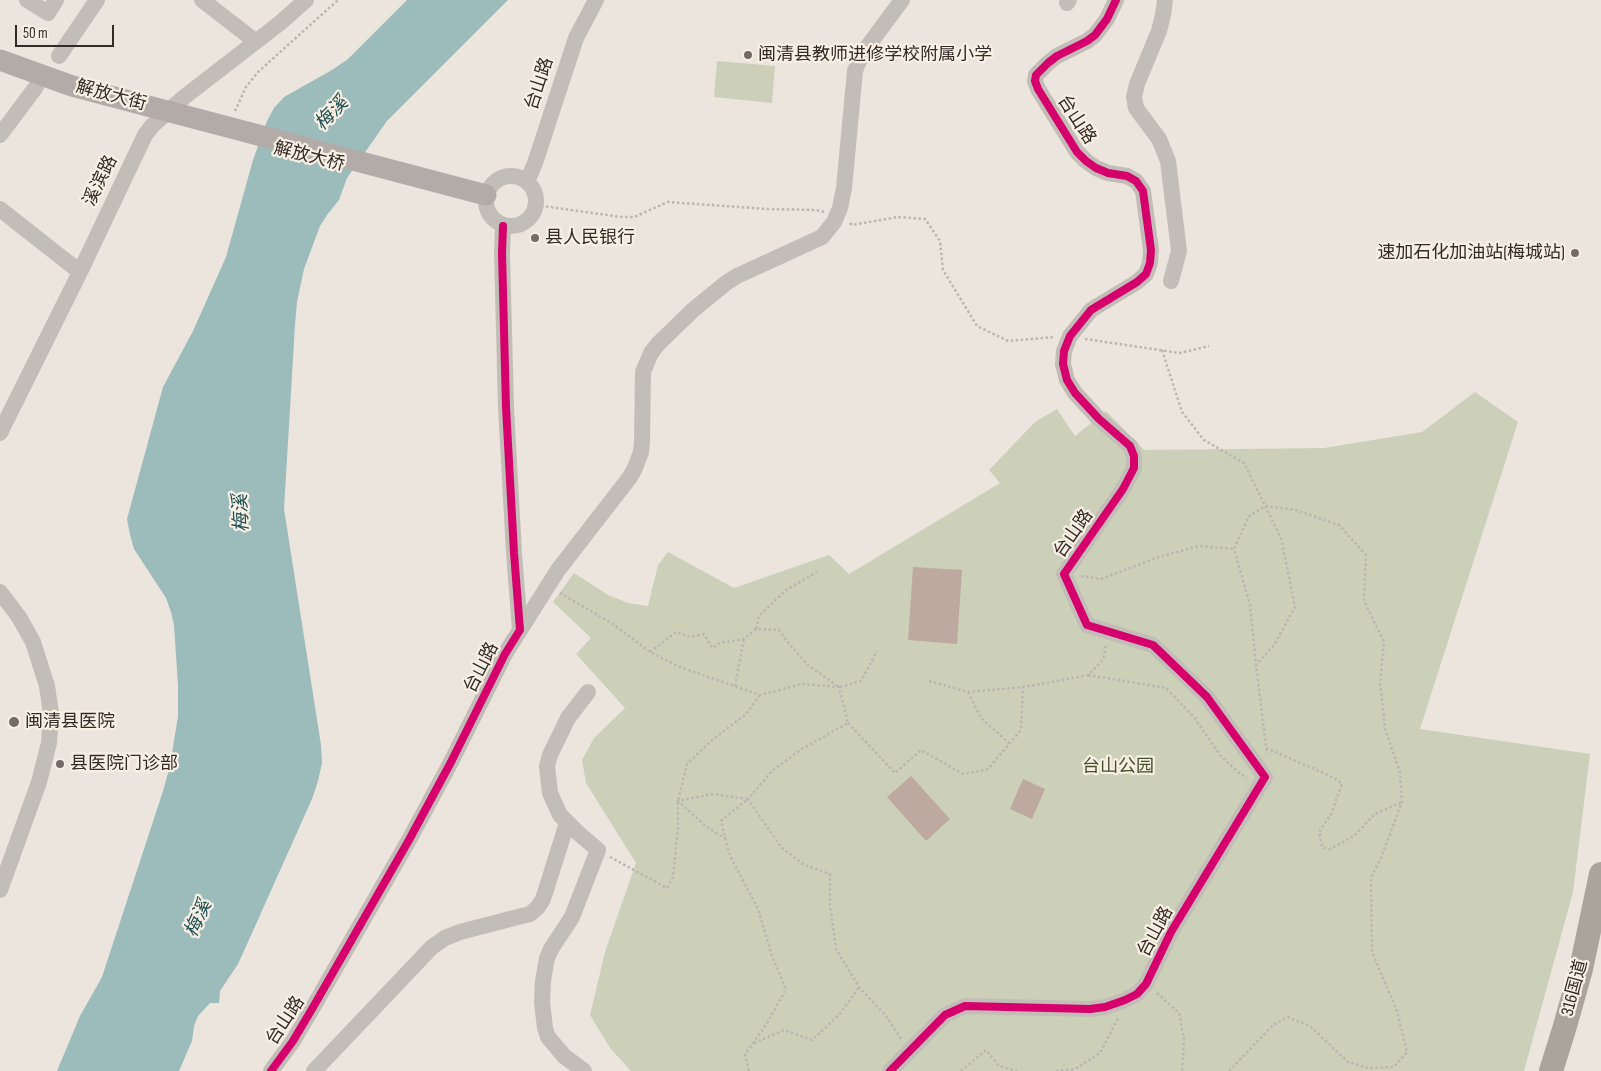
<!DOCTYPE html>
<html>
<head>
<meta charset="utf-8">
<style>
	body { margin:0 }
	#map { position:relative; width:1601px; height:1071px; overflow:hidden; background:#ebe5de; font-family:"Sofia Sans Condensed",sans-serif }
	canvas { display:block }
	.scale { position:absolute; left:15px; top:25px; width:99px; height:22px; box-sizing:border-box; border:2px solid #342a26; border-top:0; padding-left:6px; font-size:15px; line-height:18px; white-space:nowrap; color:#342a26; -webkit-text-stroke:4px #f8efe5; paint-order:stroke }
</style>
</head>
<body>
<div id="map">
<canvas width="1601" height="1071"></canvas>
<div class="scale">50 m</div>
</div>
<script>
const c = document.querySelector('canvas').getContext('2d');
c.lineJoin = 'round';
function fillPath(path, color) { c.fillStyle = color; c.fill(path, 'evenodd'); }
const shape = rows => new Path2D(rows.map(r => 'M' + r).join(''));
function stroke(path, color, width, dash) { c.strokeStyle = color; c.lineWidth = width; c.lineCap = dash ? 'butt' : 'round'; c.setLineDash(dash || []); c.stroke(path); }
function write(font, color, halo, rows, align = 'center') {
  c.font = font + ' "Sofia Sans Condensed","Noto Sans SC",sans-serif'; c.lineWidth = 4.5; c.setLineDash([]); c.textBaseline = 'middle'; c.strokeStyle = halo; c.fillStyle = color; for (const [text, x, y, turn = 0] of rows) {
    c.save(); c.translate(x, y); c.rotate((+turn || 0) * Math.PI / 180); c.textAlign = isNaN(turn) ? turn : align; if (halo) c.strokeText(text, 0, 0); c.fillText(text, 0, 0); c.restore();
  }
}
fillPath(shape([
	[717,61,775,66,772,103,714,97],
	[1475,392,1518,422,1420,729,1590,754,1573,892,1524,1071,631,1071,610,1048,590,1015,605,952,636,863,586,783,582,760,594,738,625,708,576,654,591,638,553,602,574,573,608,595,628,603,648,606,658,565,668,552,734,588,829,555,849,574,1000,483,989,470,1035,422,1057,409,1075,436,1106,411,1144,450,1324,448,1422,432]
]), '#ccd0b9');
fillPath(shape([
	[407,0,508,0,387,121,347,178,339,200,327,215,320,226,304,269,297,302,295,325,284,509,321,745,322,763,318,781,312,799,248,942,238,964,220,991,219,1003,210,1003,198,1016,194,1026,192,1041,179,1071,57,1071,80,1016,102,977,163,791,170,766,178,716,178,686,174,625,171,612,166,598,134,549,130,535,127,519,163,387,193,331,226,257,253,160,267,121,274,108,284,97,332,70,348,59]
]), '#9bbcbb');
fillPath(shape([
	[913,567,962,570,957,644,908,640],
	[911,776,950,819,926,841,887,797],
	[1023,779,1045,789,1032,819,1010,809]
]), '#bea9a0');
stroke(shape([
	[235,111,246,87,258,72,338,0],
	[536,205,621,217,634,217,668,202,767,209,816,210,825,212],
	[850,223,852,225,898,217,925,219,940,241,943,270,977,326,1008,341,1055,337],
	[1085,339,1180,353,1209,346],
	[1162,350,1182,412,1204,440,1244,463,1281,538,1295,607,1274,645,1256,665,1267,754],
	[1081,576,1101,579,1159,557,1199,546,1234,549],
	[560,593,613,624,650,652,677,666,760,695,802,684,839,687,848,723,800,750,772,771,748,799,781,847,804,865,830,874,830,905,836,949,859,987,886,1016,902,1040],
	[756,629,759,616,786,590,817,572],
	[650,652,676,632,690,637,704,634,712,648,720,643,744,639,756,629,779,630,790,645,808,665,839,687,861,681,877,651],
	[1088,675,1166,688,1194,717,1220,755,1238,772,1247,778],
	[929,681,968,692,1023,687,1047,683,1088,675,1103,660,1106,645],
	[735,686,744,639],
	[968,692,981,718,1009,743],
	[848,723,895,773,921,750,963,774,988,769,1021,730,1023,687],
	[1266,748,1317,770,1336,779,1342,784,1331,814,1319,832,1322,847,1330,849,1354,836,1375,814,1402,802],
	[726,839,707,827,678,801,712,794,748,799,721,821,730,856,758,909,772,956,786,989,766,1025,745,1054,749,1071],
	[610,857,667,888,673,877,678,828,678,801,687,764,711,741,746,714,760,695],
	[1157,993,1179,1013,1184,1040,1182,1071],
	[754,1043,784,1030,812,1040,839,1015,859,987],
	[961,1071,986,1050,999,1066,1017,1071],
	[1056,1071,1075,1069,1100,1053,1118,1018],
	[1229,1071,1273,1025,1288,1017,1311,1027,1348,1062,1368,1068,1394,1067,1407,1052,1397,1011,1372,952,1371,877,1381,858,1402,802,1400,772,1385,729,1380,683,1384,642,1364,601,1366,555,1339,525,1296,510,1266,506,1249,516,1234,549,1250,605,1256,665]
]), '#bcb5b0', 2.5, [2.5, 2.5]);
stroke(shape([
	[27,0,48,13,56,0],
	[202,0,255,41],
	[1165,0,1163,15,1159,31,1137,84,1134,97,1136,108,1159,139,1168,161,1179,251,1171,281],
	[1067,3,1069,0],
	[59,56,97,0],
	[0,135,36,87],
	'486 201a25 25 0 1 1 50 0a25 25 0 1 1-50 0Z',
	[527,182,535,163,576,38,596,0],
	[0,209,80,272],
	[0,433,80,272,145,135,152,126,183,98,280,23,306,0],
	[0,592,19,617,33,642,47,686,51,713,49,743,39,782,0,890],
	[520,630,558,570,630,477,635,468,641,452,642,442,643,372,651,353,658,344,693,310,726,283,737,276,822,237,834,222,840,208,844,188,855,71,858,63,868,46,902,0],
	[271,1071,293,1041,312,1009,409,840,451,762,505,654,520,630,514,553,506,407,502,253,503,226],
	[314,1071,432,947,445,938,460,932,518,917,530,914,537,908,542,901,545,893,567,823],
	[584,1071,564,1056,548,1037,545,1028,542,1002,543,981,547,958,551,949,572,917,598,850,577,832,560,815,550,793,547,766,550,755,568,718,588,692],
	[890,1071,945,1015,965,1006,1090,1009,1105,1007,1125,1000,1137,994,1146,984,1171,932,1265,777,1207,697,1153,645,1087,625,1064,574,1123,489,1134,468,1134,456,1130,446,1099,419,1075,393,1067,380,1063,364,1064,351,1070,336,1091,310,1137,282,1146,274,1150,263,1151,250,1143,191,1136,181,1127,176,1108,173,1096,168,1086,161,1077,152,1038,89,1035,81,1036,75,1048,63,1057,56,1087,41,1095,35,1107,19,1116,0]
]), '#c3bdb8', 16);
stroke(shape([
	[0,60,72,86,486,195]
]), '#b2aba7', 21);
stroke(shape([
	[1551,1071,1565,1026,1581,969,1601,874]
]), '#aaa49d', 24);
stroke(shape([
	[271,1071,293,1041,312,1009,409,840,451,762,505,654,520,630,514,553,506,407,502,253,503,226],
	[890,1071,945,1015,965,1006,1090,1009,1105,1007,1125,1000,1137,994,1146,984,1171,932,1265,777,1207,697,1153,645,1087,625,1064,574,1123,489,1134,468,1134,456,1130,446,1099,419,1075,393,1067,380,1063,364,1064,351,1070,336,1091,310,1137,282,1146,274,1150,263,1151,250,1143,191,1136,181,1127,176,1108,173,1096,168,1086,161,1077,152,1038,89,1035,81,1036,75,1048,63,1057,56,1087,41,1095,35,1107,19,1116,0]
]), '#d6006c', 8);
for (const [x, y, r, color] of [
	[748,55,5,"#746b66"],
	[535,238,5,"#746b66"],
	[1575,253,5,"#746b66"],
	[14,722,6,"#746b66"],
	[60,764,5,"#746b66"]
]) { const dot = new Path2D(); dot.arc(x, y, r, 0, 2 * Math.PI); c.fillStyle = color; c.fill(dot); stroke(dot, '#f8efe5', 2); }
write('18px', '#342a26', '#f8efe5', [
	["闽清县教师进修学校附属小学",758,55],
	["县人民银行",545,238],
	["速加石化加油站(梅城站)",1565,253,"right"],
	["闽清县医院",25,722],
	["县医院门诊部",70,764]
], 'left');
write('18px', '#342a26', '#f8efe5', [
	["台山路",540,84,-72],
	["解放大街",111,96,15],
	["台山路",1076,120,57],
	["解放大桥",309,157,14],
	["溪滨路",101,181,-64],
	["台山路",1074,534,-55],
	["台山路",482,668,-63],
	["台山路",1156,932,-62],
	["316国道",1575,988,-75],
	["台山路",286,1021,-57]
]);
write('18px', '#44512b', '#f8efe5', [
	["台山公园",1118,767]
]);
write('italic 19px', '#1e5053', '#f8efe5', [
	["梅溪",332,114,-46],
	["梅溪",242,513,-93],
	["梅溪",199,919,-65]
]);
</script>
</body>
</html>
